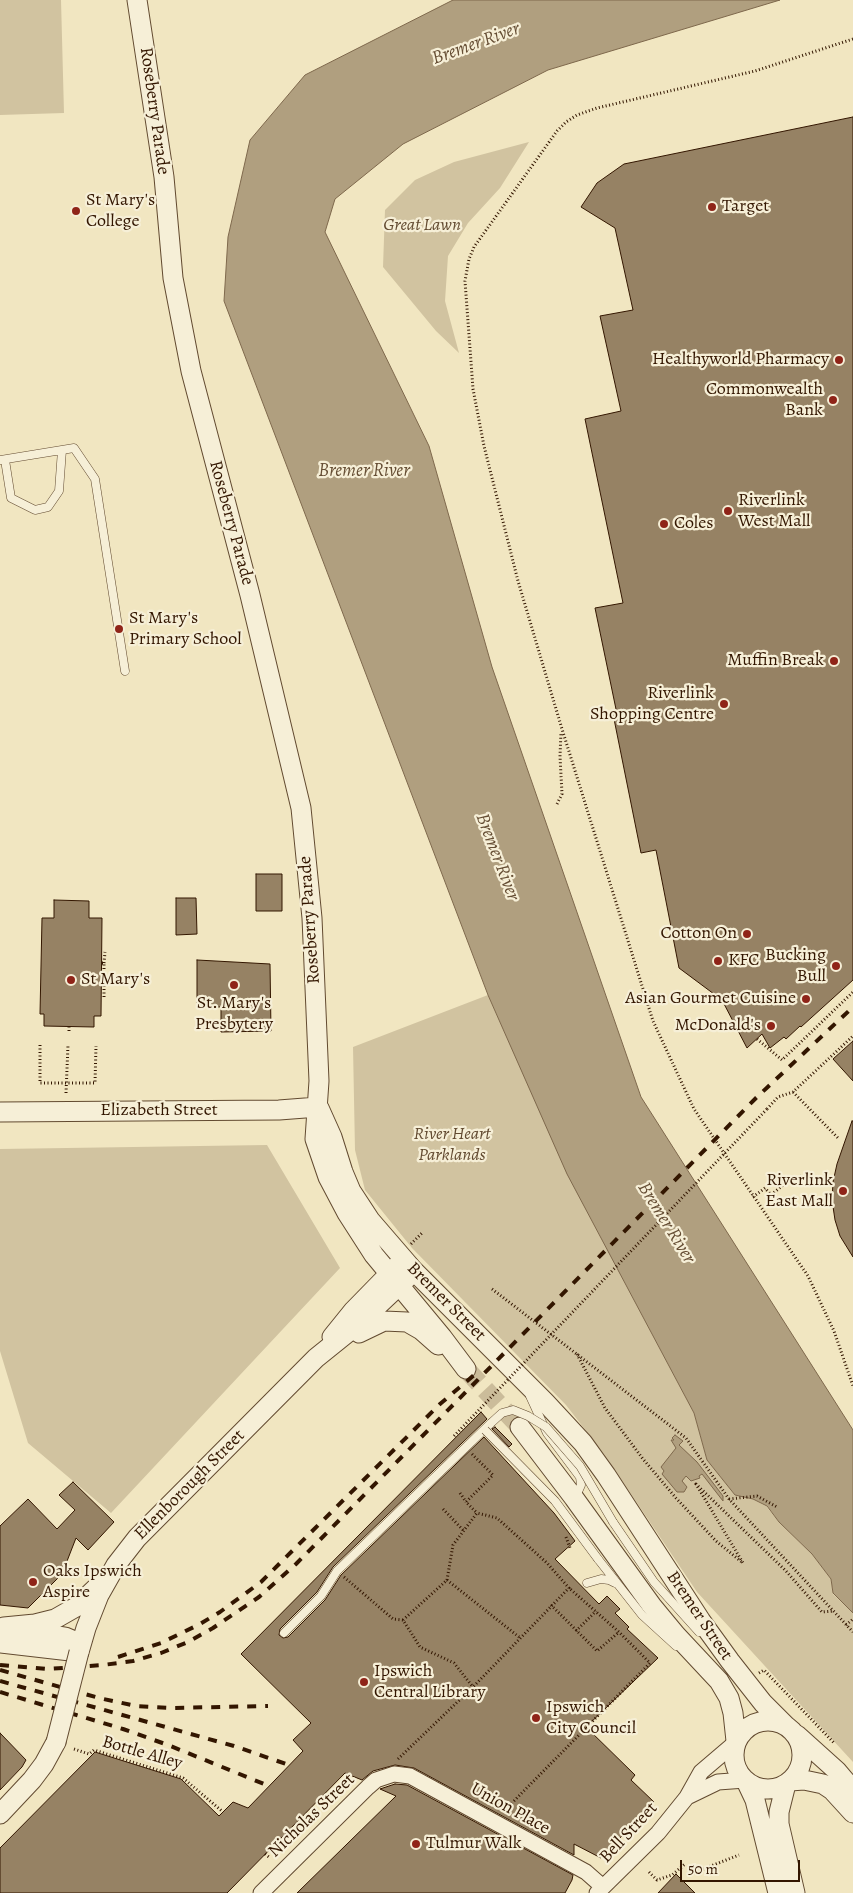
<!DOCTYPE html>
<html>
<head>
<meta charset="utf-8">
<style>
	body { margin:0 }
	#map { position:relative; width:853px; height:1893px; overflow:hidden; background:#f1e6c1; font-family:Alegreya,serif }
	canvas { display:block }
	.scale { position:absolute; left:680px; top:1860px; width:120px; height:22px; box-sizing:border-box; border:2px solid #331600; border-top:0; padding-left:6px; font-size:15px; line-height:18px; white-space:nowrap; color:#331600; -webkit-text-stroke:4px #f6efd7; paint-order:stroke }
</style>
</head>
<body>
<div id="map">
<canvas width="853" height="1893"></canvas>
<div class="scale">50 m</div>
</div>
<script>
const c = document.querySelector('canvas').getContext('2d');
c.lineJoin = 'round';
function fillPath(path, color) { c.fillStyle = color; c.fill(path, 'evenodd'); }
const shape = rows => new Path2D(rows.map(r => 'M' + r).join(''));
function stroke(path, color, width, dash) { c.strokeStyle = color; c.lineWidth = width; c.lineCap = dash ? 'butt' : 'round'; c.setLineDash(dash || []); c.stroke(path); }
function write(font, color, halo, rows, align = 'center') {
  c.font = font + ' Alegreya,serif'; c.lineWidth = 4.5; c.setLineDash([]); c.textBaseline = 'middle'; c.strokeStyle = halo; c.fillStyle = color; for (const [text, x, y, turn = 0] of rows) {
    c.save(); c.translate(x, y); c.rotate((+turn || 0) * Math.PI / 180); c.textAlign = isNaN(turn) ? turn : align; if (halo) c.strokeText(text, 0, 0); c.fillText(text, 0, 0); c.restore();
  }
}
fillPath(shape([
	[0,0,61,0,64,113,0,115],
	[529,142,500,188,468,223,448,256,445,301,459,353,436,331,383,267,385,210,415,180,454,162],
	[488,995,591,1218,694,1413,707,1460,735,1495,753,1499,766,1506,779,1522,812,1554,831,1579,833,1594,853,1613,853,1762,697,1592,604,1454,566,1405,412,1248,365,1190,355,1150,353,1047],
	[267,1145,340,1268,111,1513,28,1443,0,1351,0,1149]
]), '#d1c3a0');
const water = shape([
	[453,0,780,0,548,70,403,144,335,199,325,232,429,446,492,667,641,1097,853,1430,853,1613,833,1593,831,1579,812,1554,779,1522,767,1506,753,1499,735,1495,707,1460,694,1413,567,1174,488,995,224,301,228,237,250,140,305,75,453,0],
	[675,1435,683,1441,679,1445,697,1462,723,1496,723,1501,702,1474,699,1476,700,1478,691,1481,686,1476,682,1481,687,1487,684,1492,677,1492,662,1474,664,1471,661,1467,676,1448,671,1440,674,1440,672,1438,675,1435]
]);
fillPath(water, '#b09f7f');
stroke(water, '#7e684c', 1);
const building = shape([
	[853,117,853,980,801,1027,800,1026,786,1039,784,1037,770,1048,762,1034,747,1048,722,1000,679,968,656,850,641,853,613,714,617,714,595,608,623,603,585,419,621,411,600,316,633,310,615,228,581,207,597,183,624,164,853,117],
	[256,874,282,874,282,911,256,911,256,874],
	[176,898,196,898,197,934,176,935,176,898],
	[54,900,89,901,89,918,102,918,101,1016,94,1016,94,1027,44,1026,44,1014,40,1014,42,918,54,918,54,900],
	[197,960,270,964,271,1031,221,1032,221,1007,197,1007,197,960],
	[853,1041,853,1081,833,1059,853,1041],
	[852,1121,853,1121,853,1257,840,1236,835,1220,832,1200,833,1182,837,1164,852,1121],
	[481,1412,487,1419,333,1567,317,1592,280,1629,279,1635,283,1638,288,1637,325,1600,341,1575,484,1437,554,1513,575,1541,555,1559,599,1604,607,1596,620,1609,615,1613,629,1627,627,1629,658,1658,586,1727,635,1775,631,1780,654,1802,601,1858,574,1844,574,1855,414,1768,395,1765,373,1771,362,1780,345,1773,227,1893,0,1893,0,1848,95,1752,181,1779,219,1816,233,1802,248,1808,303,1751,293,1740,311,1723,241,1654,481,1412],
	[495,1427,512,1444,509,1447,492,1429,495,1427],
	[73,1482,114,1522,88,1550,76,1538,62,1574,28,1608,0,1605,0,1526,28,1499,57,1529,75,1510,59,1495,73,1482],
	[0,1733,26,1760,22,1767,0,1790,0,1733],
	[395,1784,407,1785,573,1875,572,1880,565,1893,297,1893,396,1796,380,1789,395,1784],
	[676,1874,695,1893,658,1893,676,1874]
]);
fillPath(building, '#968264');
stroke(building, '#331600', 1);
stroke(shape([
	[466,1369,520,1427]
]), '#cbbc9a', 19, [19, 9]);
const service = shape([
	[0,460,74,448,95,479,125,671],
	[5,460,11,498,35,510,48,507,59,491,62,450],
	[530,1396,547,1433,580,1477,581,1485,575,1498],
	[613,1522,654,1582,699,1632],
	[598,1559,642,1615,676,1646],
	[587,1583,601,1579,609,1580,615,1583],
	[284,1633,321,1596,337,1571,491,1423]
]);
const minor = shape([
	[687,1797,718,1782,745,1780],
	[261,1893,368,1787,376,1780,394,1774,410,1776,586,1872,603,1887],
	[597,1893,658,1833,687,1797,701,1772,735,1743]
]);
const tertiary = shape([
	[137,0,164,177,173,278,191,371,250,595,301,808,312,918,319,1081,315,1139,328,1177,347,1213,374,1255,442,1337,466,1369],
	[319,1108,332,1137,343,1172,351,1191,370,1220,414,1271,545,1402,583,1443,606,1475,701,1621,730,1661,763,1703,786,1726],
	[0,1112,279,1110,318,1107],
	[359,1333,384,1321,407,1322,421,1330,438,1345],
	[332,1337,353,1311,398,1265],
	[520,1427,574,1498,652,1606,676,1635,719,1681,729,1698,733,1713,736,1741],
	[4,1627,35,1624,55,1619,76,1607,98,1586],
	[23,1630,65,1637,72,1640,80,1649],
	[0,1643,79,1652,86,1628,99,1595,116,1565,137,1538,316,1358,357,1325,408,1277],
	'734 1755a34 34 0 1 1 68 0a34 34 0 1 1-68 0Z',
	[797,1735,837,1771,853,1790],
	[746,1781,755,1800,778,1893],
	[790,1781,804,1780,823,1784,832,1790,853,1813],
	[786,1784,779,1812,779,1824,795,1893],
	[0,1814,32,1780,44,1764,56,1742]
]);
stroke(service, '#624a30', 9);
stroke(minor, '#624a30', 17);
stroke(tertiary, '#624a30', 21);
stroke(shape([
	[853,39,755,71,597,108,577,115,566,122,557,131,474,247,469,259,465,281,473,389,484,446,518,581,562,729,653,1021,694,1109,808,1276,834,1331,853,1386],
	[557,804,562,794,560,756,561,732],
	[102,963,104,963,104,997],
	[104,963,105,952],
	[69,1031,69,1026],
	[757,1039,782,1060,853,992],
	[40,1045,40,1083,95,1083,96,1046],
	[793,1092,839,1139],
	[66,1093,68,1045],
	[767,1109,778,1097,793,1092,853,1036],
	[753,1197,765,1188,771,1195,782,1186,801,1176],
	[411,1244,423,1232],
	[492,1289,686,1438,729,1499,853,1632],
	[577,1354,605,1408,643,1459,676,1498,716,1541,743,1563,696,1484,786,1571,822,1612,834,1611],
	[472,1454,493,1475,466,1502,477,1513],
	[460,1493,466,1502],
	[729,1499,757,1496,777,1507],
	[443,1509,464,1531],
	[566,1537,570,1548],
	[344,1577,393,1619,403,1620],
	[447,1580,519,1637],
	[551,1605,597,1651,619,1632],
	[846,1625,853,1619],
	[576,1631,596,1611],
	[759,1673,764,1670,835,1744],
	[74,1749,89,1754,94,1750,183,1778,223,1812],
	[398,1759,473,1687,569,1588,547,1563,497,1518,477,1513,453,1545,447,1580,403,1620,420,1647,454,1663,473,1687],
	[509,1806,650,1663,619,1632,569,1588],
	[265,1854,269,1857],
	[649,1872,657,1880,672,1875,685,1864],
	[693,1873,739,1855]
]), '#331600', 3, [1, 2.5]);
stroke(service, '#f6efd7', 8);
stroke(minor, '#f6efd7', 15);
stroke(tertiary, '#f6efd7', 19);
stroke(shape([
	[118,1657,161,1643,200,1624,220,1612,261,1582,440,1404,480,1370],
	[0,1665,48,1669,103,1665,133,1661,161,1653,188,1642,213,1628,259,1597,296,1564,756,1098,853,1007],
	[0,1670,99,1698,136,1706,170,1708,268,1706],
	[0,1681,234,1746,289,1765],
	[0,1692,123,1729,168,1745,269,1786]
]), '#331600', 4, [9, 9]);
const serviceBridge = shape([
	[491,1423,502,1413,513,1410,528,1416,546,1427,580,1466,613,1522],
	[485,1430,555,1501,598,1559]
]);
const tertiaryBridge = shape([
	[56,1742,79,1652]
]);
stroke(serviceBridge, '#624a30', 9, []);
stroke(tertiaryBridge, '#624a30', 21, []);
stroke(shape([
	[454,1436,767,1109]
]), '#331600', 3, [1, 2.5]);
stroke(serviceBridge, '#f6efd7', 8);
stroke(tertiaryBridge, '#f6efd7', 19);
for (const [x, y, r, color] of [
	[712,207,5,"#8f2418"],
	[76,211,5,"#8f2418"],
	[839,360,5,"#8f2418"],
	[833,400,5,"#8f2418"],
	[728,511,5,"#8f2418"],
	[664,524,5,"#8f2418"],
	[119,629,5,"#8f2418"],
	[834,661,5,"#8f2418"],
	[724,704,5,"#8f2418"],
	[747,934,5,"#8f2418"],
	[718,961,5,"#8f2418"],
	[836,966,5,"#8f2418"],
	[71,980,5,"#8f2418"],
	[234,985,5,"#8f2418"],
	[806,999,5,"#8f2418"],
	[771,1026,5,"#8f2418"],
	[843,1191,5,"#8f2418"],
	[33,1582,5,"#8f2418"],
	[364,1682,5,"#8f2418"],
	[536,1718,5,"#8f2418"],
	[416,1844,5,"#8f2418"]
]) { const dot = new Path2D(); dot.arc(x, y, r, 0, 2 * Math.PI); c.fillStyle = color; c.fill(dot); stroke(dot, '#f6efd7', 2); }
write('18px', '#331600', '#f6efd7', [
	["Roseberry Parade",154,111,82],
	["Roseberry Parade",231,523,75],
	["Roseberry Parade",310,920,-94],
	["Elizabeth Street",159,1111],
	["Bremer Street",446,1302,45],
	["Ellenborough Street",190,1485,-45],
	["Bremer Street",699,1616,56],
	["Bottle Alley",142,1753,16],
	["Union Place",510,1809,29],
	["Nicholas Street",312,1816,-44],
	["Bell Street",629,1833,-47]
]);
write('18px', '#331600', '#f6efd7', [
	["St Mary's",86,201],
	["College",86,222],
	["Target",722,207],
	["Healthyworld Pharmacy",829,360,"right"],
	["Commonwealth",823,390,"right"],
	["Bank",823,411,"right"],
	["Riverlink",738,501],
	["West Mall",738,522],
	["Coles",674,524],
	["St Mary's",129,619],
	["Primary School",129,640],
	["Muffin Break",824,661,"right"],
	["Riverlink",714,694,"right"],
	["Shopping Centre",714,715,"right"],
	["Cotton On",737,934,"right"],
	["Bucking",826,956,"right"],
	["Bull",826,977,"right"],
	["KFC",728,961],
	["St Mary's",81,980],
	["Asian Gourmet Cuisine",796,999,"right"],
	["St. Mary's",234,1004,"center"],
	["Presbytery",234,1025,"center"],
	["McDonald's",761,1026,"right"],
	["Riverlink",833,1181,"right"],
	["East Mall",833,1202,"right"],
	["Oaks Ipswich",43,1572],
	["Aspire",43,1593],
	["Ipswich",374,1672],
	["Central Library",374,1693],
	["Ipswich",546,1708],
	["City Council",546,1729],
	["Tulmur Walk",426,1844]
], 'left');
write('italic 18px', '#624a30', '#f6efd7', [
	["Great Lawn",422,226],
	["River Heart",452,1135],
	["Parklands",452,1156]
]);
write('italic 19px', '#654d33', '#f6efd7', [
	["Bremer River",476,44,-20],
	["Bremer River",364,471],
	["Bremer River",497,857,69],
	["Bremer River",666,1223,58]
]);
</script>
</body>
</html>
